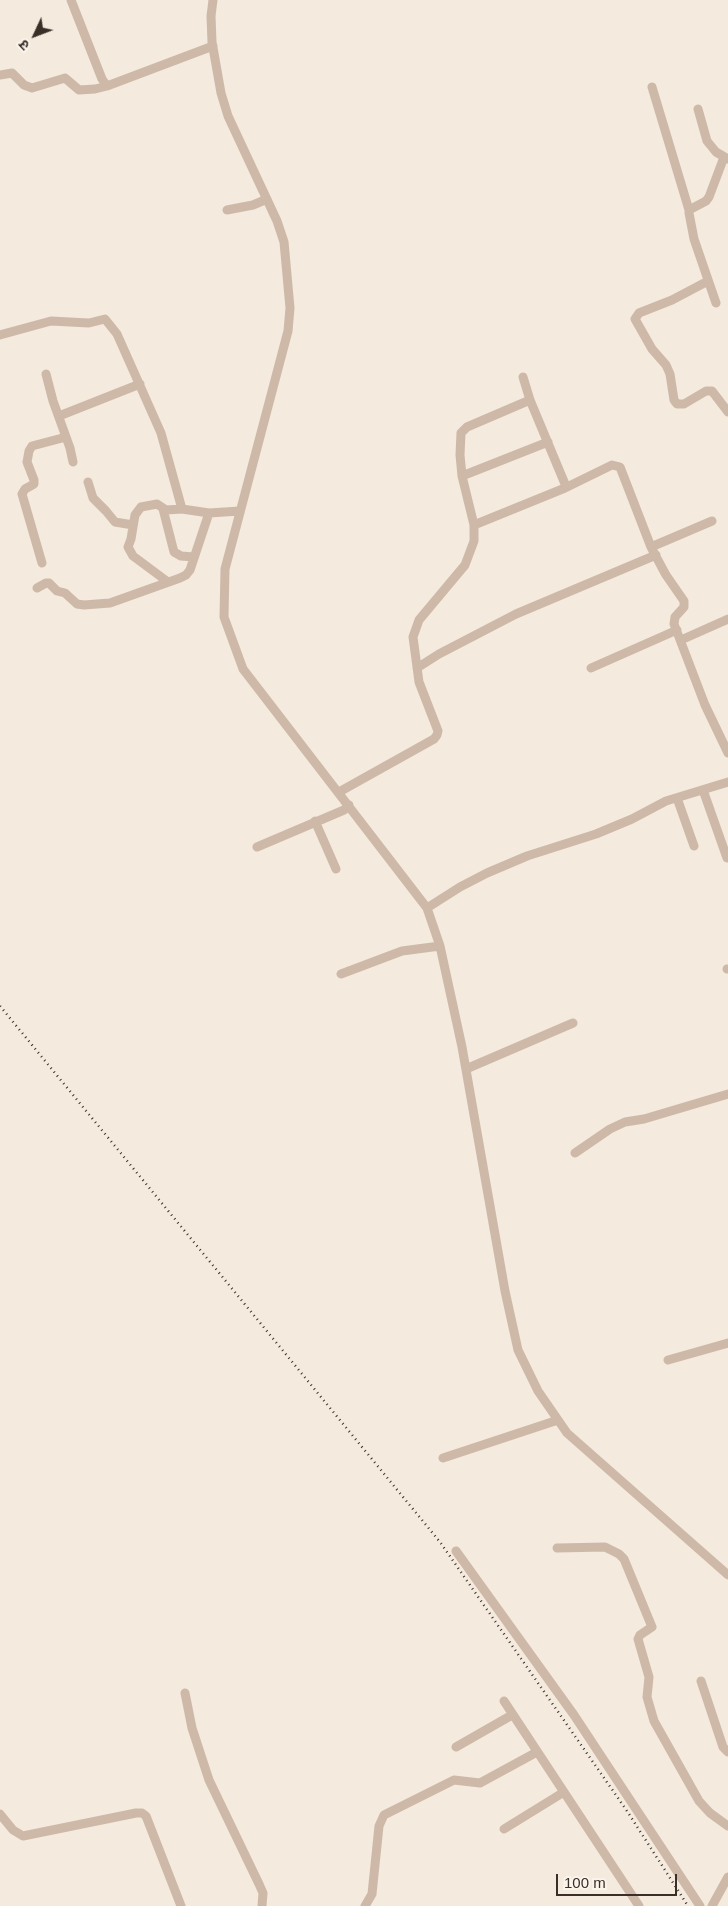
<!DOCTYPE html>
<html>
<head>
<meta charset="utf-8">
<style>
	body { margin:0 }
	#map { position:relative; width:728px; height:1906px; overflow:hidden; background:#f4eade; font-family:Helvetica,"Noto Sans Devanagari",sans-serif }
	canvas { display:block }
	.north { position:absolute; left:10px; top:10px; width:50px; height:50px; -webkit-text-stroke:4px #fbf4eb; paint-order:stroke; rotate:227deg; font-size:14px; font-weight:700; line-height:20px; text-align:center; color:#3a2e29 }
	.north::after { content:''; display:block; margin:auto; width:18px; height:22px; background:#3a2e29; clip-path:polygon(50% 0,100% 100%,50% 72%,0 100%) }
	.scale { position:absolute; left:556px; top:1874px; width:121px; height:22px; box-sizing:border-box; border:2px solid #3a2e29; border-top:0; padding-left:6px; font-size:15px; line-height:18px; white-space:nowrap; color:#3a2e29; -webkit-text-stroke:4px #fbf4eb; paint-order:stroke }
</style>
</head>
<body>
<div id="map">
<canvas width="728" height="1906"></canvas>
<div class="north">उ</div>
<div class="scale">100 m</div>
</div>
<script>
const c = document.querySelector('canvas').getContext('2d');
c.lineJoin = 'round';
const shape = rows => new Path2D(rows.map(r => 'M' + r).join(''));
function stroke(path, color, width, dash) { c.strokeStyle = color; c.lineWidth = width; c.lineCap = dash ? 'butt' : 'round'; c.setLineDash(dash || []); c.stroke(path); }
stroke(shape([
	[71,0,102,79,107,86,213,46],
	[213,0,211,16,212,42,221,93,228,116,277,221,284,242,290,308,288,331,225,569,224,617,243,669,427,908,440,946,462,1047,505,1291,518,1350,538,1391,567,1433,728,1575],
	[0,75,12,73,24,85,32,88,65,78,79,90,95,89,107,86],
	[652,87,689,210],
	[698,109,707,141,716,152,728,159],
	[227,210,253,205,267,199],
	[708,281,672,300,639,313,635,319,652,349,666,365,670,374,674,400,677,404,684,404,706,391,712,391,728,412],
	[716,303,694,239,689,213,689,210,706,201,709,197,724,157],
	[0,335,51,321,89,323,105,319,117,334,161,433,182,509,209,513,240,511],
	[46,374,53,401,70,448,73,462],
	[59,416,140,384],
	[462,476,548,442],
	[88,482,93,498,106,511,115,522,133,525],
	[565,488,612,465,620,467,651,547,666,575,684,601,684,607,675,617,674,624,705,705,728,753],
	[163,509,174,552,181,556,194,557],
	[474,525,565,488,565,484,530,400,523,377],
	[651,547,712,521],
	[42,563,22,494,25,489,34,484,34,480,27,462,29,451,32,446,66,437],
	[168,582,133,556,128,547,131,539,135,515,141,507,157,504,166,510,182,509],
	[37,588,46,583,49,583,57,591,65,593,77,604,84,605,110,603,180,578,186,575,190,570,209,513],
	[681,640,728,619],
	[417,668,439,654,516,614,656,555],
	[591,668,677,630],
	[703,790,727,858],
	[339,792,434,739,437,735,438,731,419,682,413,637,419,620,465,565,474,541,474,525,462,476,460,455,461,433,467,427,530,400],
	[677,798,694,846],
	[315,821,336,869],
	[257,847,344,810,349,805],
	[427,908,460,887,487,873,527,856,596,834,632,819,666,801,728,782],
	[727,969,728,969],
	[341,974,402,951,440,946],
	[466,1069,573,1023],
	[575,1153,610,1129,625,1122,644,1119,728,1094],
	[668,1360,728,1343],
	[443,1458,558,1420],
	[557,1548,605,1547,619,1554,624,1559,652,1627,640,1635,638,1639,649,1677,647,1697,654,1721,699,1801,710,1813,728,1826],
	[456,1551,574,1715,700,1906],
	[701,1681,723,1747,728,1752],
	[185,1693,192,1728,209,1780,259,1884,263,1893,262,1906],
	[504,1701,639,1906],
	[456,1747,512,1715],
	[0,1814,13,1830,23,1836,136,1813,142,1813,146,1816,181,1906],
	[504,1829,564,1792],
	[365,1906,372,1894,379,1826,384,1815,454,1780,480,1783,537,1752],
	[712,1906,728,1877]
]), '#ceb9a9', 9);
stroke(shape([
	[0,1006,440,1542,627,1811,688,1906]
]), '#3a2e29', 2.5, [1, 4]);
</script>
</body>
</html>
